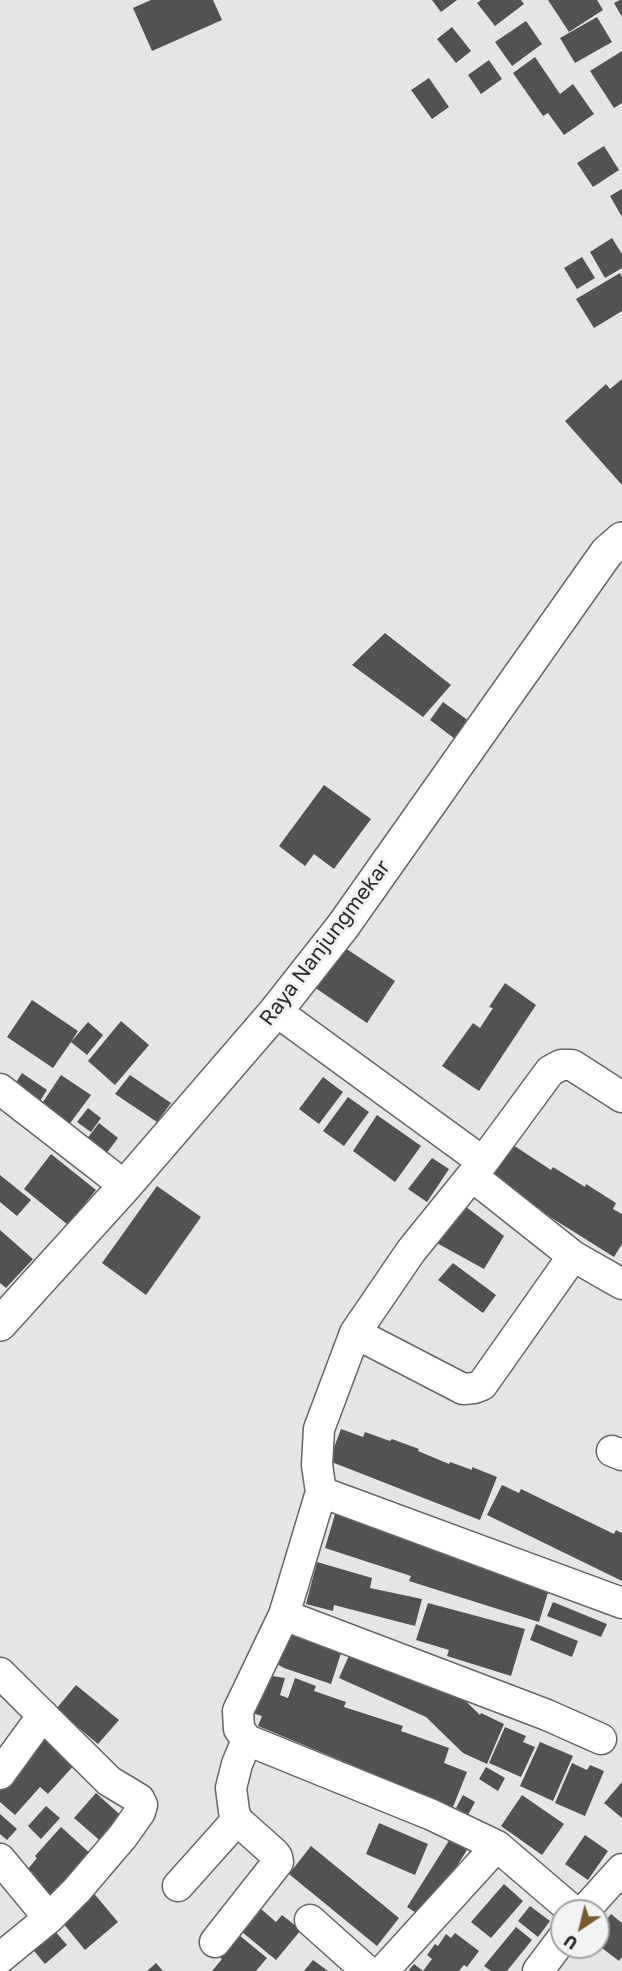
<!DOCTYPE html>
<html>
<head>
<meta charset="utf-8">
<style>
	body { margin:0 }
	#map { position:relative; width:622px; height:1971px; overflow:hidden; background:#e3e5e6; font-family:"Golos Text",sans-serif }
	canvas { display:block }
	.north { position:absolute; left:550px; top:1899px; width:60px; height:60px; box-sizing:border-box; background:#f1f2f3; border:2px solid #a3a3a4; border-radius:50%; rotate:215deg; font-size:16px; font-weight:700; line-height:24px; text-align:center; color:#2d2d2e }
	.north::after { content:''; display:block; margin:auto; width:21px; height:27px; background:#7c5d32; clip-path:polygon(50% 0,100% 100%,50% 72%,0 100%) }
</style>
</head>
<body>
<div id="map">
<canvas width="622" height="1971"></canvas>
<div class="north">U</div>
</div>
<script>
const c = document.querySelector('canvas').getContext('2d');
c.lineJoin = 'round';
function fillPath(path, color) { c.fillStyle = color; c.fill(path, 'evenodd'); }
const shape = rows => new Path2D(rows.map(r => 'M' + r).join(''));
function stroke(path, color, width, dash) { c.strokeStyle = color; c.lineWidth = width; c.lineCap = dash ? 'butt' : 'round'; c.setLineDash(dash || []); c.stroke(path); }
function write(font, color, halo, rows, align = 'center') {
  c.font = font + ' "Golos Text",sans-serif'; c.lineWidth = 6; c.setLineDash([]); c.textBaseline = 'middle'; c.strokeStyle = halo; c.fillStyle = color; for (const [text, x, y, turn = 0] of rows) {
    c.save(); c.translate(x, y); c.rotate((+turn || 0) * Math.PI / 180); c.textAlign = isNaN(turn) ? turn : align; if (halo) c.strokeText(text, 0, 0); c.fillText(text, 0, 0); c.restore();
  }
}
fillPath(shape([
	[151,0,213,0,222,20,152,51,133,8],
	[432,0,457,0,441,12],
	[481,0,521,0,524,4,495,26,477,3],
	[548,0,597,0,603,10,569,32],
	[620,0,622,0,622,17,614,3],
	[597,17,612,42,575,63,560,38],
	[526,21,542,44,512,66,495,42],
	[452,27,471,51,456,63,437,39],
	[622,51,622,103,614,108,590,71],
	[535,57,560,94,573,84,594,114,564,135,548,113,543,116,513,73],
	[489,60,502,79,481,94,468,75],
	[429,78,449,107,432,119,411,90],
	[604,146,619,170,593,187,577,163],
	[622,189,622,217,610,196],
	[612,238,622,254,622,268,605,278,590,252],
	[582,257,595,278,577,289,564,268],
	[620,273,622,277,622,311,594,328,576,299],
	[622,379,622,485,565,421,606,384,610,389],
	[385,633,451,685,423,717,352,665],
	[443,702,469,721,455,739,430,720],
	[324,785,371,819,334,869,314,854,305,866,279,846],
	[342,946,395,981,367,1023,314,987],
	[505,983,536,1005,479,1091,442,1066,473,1023,480,1028,493,1008,489,1007],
	[32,1000,78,1031,71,1042,88,1022,103,1035,87,1055,71,1042,53,1068,7,1037],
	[121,1021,149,1045,115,1085,88,1061],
	[22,1073,47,1090,38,1104,13,1087],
	[61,1075,91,1095,68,1126,41,1105],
	[130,1075,171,1103,157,1122,115,1094],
	[323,1077,343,1092,319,1124,299,1109],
	[348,1097,369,1112,344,1146,323,1131],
	[88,1108,101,1118,91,1132,77,1122],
	[377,1115,421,1146,395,1182,353,1151],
	[99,1123,118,1138,100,1162,81,1147],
	[510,1143,551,1170,553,1167,585,1187,586,1184,616,1203,613,1209,622,1214,622,1244,614,1257,488,1178],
	[51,1154,96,1190,68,1225,24,1189],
	[432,1158,449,1169,427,1202,408,1189],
	[0,1175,31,1200,17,1216,0,1202],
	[157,1186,201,1217,146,1295,102,1263],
	[461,1203,504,1236,484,1269,435,1242],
	[0,1230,33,1259,6,1288,0,1283],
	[453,1263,496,1295,483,1313,438,1280],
	[341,1429,363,1437,365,1432,390,1441,392,1439,419,1449,418,1451,449,1464,450,1462,472,1470,472,1467,497,1477,480,1520,329,1461],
	[502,1485,519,1493,521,1489,614,1534,616,1530,622,1533,622,1581,487,1515],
	[336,1511,550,1586,539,1622,409,1581,411,1576,325,1548],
	[317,1562,372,1578,370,1588,422,1599,415,1626,334,1605,333,1611,306,1604],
	[553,1602,607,1624,601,1637,547,1616],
	[428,1603,525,1629,511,1676,447,1656,449,1650,416,1640],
	[536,1624,578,1641,572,1657,530,1640],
	[283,1626,345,1641,331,1684,284,1668,268,1659],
	[352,1649,443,1679,480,1715,481,1713,504,1724,487,1764,463,1753,426,1717,339,1678],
	[259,1674,285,1678,280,1695,288,1698,295,1678,316,1686,314,1691,346,1702,344,1707,403,1726,401,1731,449,1748,444,1763,467,1772,453,1807,258,1726,262,1716,245,1711],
	[76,1685,119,1720,98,1744,56,1709],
	[505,1727,526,1736,523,1742,535,1747,521,1777,489,1763],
	[44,1734,76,1763,48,1794,40,1787,15,1815,0,1802,0,1791,20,1769],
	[540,1742,573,1756,553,1801,520,1786],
	[572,1763,587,1770,590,1765,604,1771,585,1816,555,1803],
	[486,1767,505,1778,498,1791,479,1779],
	[622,1782,622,1818,604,1803],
	[96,1793,126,1820,104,1844,74,1818],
	[463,1795,475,1802,468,1815,456,1808],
	[522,1795,564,1824,542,1855,501,1826],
	[46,1806,60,1818,41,1839,28,1826],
	[0,1814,17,1829,7,1840,0,1834],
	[379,1823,428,1844,415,1875,366,1854],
	[61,1827,92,1855,57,1905,23,1875,37,1858,35,1856],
	[585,1835,608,1851,588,1880,565,1864],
	[450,1839,467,1850,424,1918,407,1907],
	[311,1846,399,1918,377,1946,289,1874],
	[504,1884,523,1901,491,1938,471,1922],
	[91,1890,118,1922,85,1950,58,1917],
	[530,1906,550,1921,538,1937,518,1921],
	[261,1909,276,1922,282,1915,301,1930,276,1960,242,1932],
	[611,1914,622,1923,622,1957,619,1961,598,1945,598,1930],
	[47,1922,67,1945,45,1964,25,1940],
	[516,1927,532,1940,507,1971,491,1971,484,1966],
	[455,1933,479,1951,467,1967,464,1965,459,1971,410,1971,409,1970,414,1964,423,1971,432,1959,427,1955,435,1944,438,1946,446,1934,451,1938],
	[239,1935,267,1958,256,1971,212,1971,222,1959,220,1958],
	[313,1960,328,1971,304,1971],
	[156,1963,163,1971,147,1971]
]), '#525253');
const street = shape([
	[276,1011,483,1162],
	[0,1089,125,1186],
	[472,1176,573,1256,622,1284],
	[355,1333,463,1389,474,1388,482,1385,573,1256],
	[612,1451,622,1455],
	[321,1492,622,1603],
	[284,1615,547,1715,601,1739],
	[0,1673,109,1781,139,1799,142,1805,140,1812,123,1836,77,1890,49,1918,0,1958],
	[0,1774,43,1715],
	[0,1859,49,1918],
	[178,1886,237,1820],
	[573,1911,497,1846,432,1815,247,1740,239,1729,238,1711,284,1615,321,1492,317,1465,319,1429,355,1333,411,1251,483,1162,550,1071,561,1065,572,1065,622,1097],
	[584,1911,622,1869],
	[310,1920,367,1971],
	[215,1942,278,1862,277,1857,274,1853,237,1820,234,1811,231,1788,237,1764,247,1740],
	[383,1971,497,1846],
	[538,1971,562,1939]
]);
const secondary = shape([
	[0,1324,125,1186,276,1011,343,926,607,552,622,539]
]);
stroke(street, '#656667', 33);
stroke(secondary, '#656667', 36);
stroke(street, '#fff', 30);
stroke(secondary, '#fff', 33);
write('21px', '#2d2d2e', '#f1f2f3', [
	["Raya Nanjungmekar",325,943,-53]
]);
</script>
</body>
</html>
